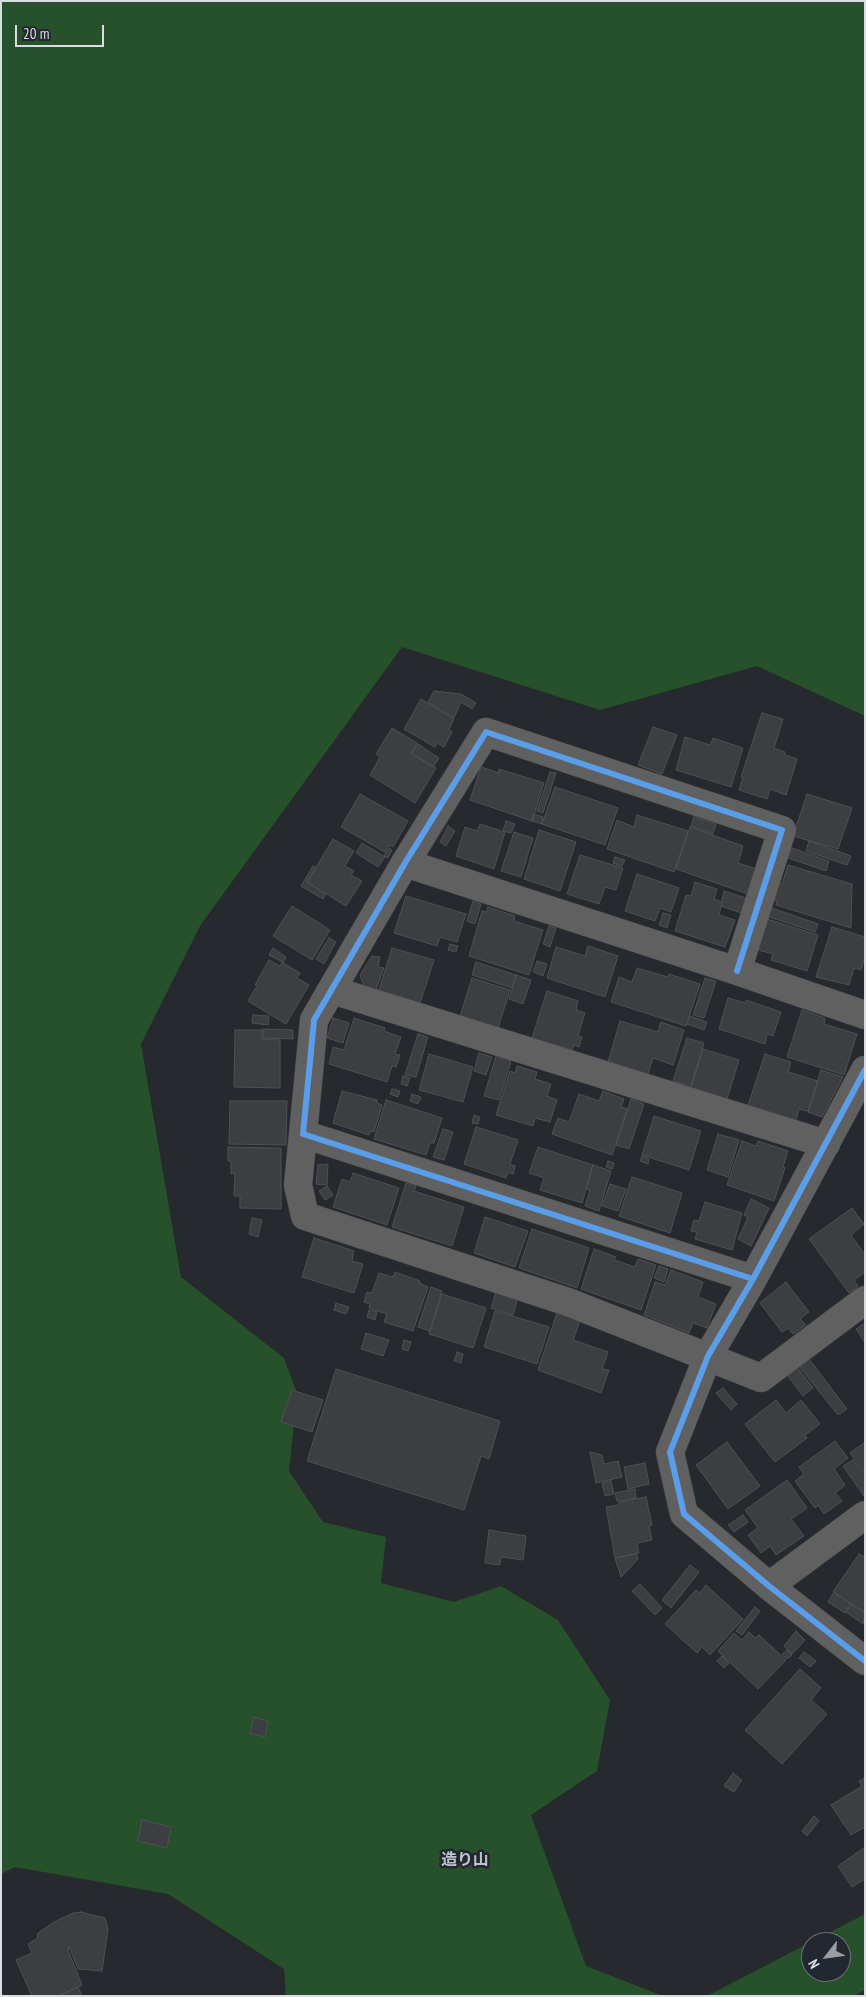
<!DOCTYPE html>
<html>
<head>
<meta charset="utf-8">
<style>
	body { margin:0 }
	#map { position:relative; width:866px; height:1997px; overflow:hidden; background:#26292d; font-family:"PT Sans Narrow",sans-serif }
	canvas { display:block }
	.frame { position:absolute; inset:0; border:2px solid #d9dde2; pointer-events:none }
	.north { position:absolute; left:801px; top:1932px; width:50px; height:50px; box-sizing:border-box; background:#232830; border:1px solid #6c7077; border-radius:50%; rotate:240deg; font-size:14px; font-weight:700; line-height:20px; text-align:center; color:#d9dde2 }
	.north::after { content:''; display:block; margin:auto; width:18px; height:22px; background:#9a9ea3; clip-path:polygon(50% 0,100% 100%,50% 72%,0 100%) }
	.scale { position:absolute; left:15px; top:25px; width:89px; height:22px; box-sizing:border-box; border:2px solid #d9dde2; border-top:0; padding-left:6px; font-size:15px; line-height:18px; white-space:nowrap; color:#d9dde2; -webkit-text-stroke:4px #232830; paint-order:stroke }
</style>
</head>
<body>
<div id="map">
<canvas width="866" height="1997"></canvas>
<div class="frame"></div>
<div class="north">N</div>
<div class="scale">20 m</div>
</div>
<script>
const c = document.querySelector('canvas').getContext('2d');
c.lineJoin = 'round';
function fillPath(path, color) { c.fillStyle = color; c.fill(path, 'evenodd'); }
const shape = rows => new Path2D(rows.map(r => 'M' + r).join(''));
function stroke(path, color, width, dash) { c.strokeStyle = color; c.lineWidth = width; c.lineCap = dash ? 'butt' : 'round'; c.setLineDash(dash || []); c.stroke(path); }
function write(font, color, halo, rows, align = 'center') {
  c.font = font + ' "PT Sans Narrow","Noto Sans JP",sans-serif'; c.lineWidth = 5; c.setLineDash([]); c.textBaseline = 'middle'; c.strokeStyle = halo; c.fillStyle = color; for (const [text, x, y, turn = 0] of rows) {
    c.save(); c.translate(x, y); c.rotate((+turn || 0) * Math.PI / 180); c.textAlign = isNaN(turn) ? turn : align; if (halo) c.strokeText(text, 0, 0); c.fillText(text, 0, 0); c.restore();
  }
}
fillPath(shape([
	[1,1,865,1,865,716,757,666,600,710,402,647,200,926,141,1044,181,1277,284,1358,297,1393,289,1471,323,1522,386,1537,381,1583,454,1602,501,1586,558,1620,610,1700,597,1771,531,1815,586,1966,663,1996,286,1996,284,1969,168,1894,15,1867,1,1874],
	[865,1914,865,1990,854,1996,707,1996],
	[811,1942,841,1942,841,1972,811,1972]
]), '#26512b');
const building = shape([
	[434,691,461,694,476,703,472,709,461,702,454,718,428,702,434,691],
	[421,699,454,719,449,729,452,732,444,747,437,743,435,747,404,729,421,699],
	[762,713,783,719,774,748,785,752,785,755,797,759,786,795,770,789,767,799,739,790,743,777,741,777,762,713],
	[653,727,677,735,662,774,638,765,653,727],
	[392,728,417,743,411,754,436,768,415,803,370,775,380,757,376,754,392,728],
	[685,737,710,745,713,738,743,748,731,787,676,770,685,737],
	[418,744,439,758,433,767,412,753,418,744],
	[481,767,499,773,499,769,544,783,532,821,470,800,481,767],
	[550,772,556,773,543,813,537,811,550,772],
	[555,787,618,808,605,845,542,824,555,787],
	[360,794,408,821,393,847,389,845,385,852,341,827,360,794],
	[807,794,852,808,838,849,793,836,807,794],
	[534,814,543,817,542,824,532,821,534,814],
	[637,815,688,831,674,872,607,849,617,820,634,827,637,815],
	[694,817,716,824,713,834,691,826,694,817],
	[506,821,515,824,511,833,503,831,506,821],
	[480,824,505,832,494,869,456,856,465,827,477,831,480,824],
	[448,826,455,831,446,846,440,842,448,826],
	[690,827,743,846,738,863,756,869,748,894,676,869,690,827],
	[539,830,576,842,560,891,524,879,539,830],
	[514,832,533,838,521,877,501,871,514,832],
	[333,839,354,851,345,866,354,871,351,875,362,881,346,906,307,882,333,839],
	[809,841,851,856,847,865,806,851,809,841],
	[362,843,385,857,378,867,356,853,362,843],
	[389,848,392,850,388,858,384,856,389,848],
	[792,848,829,861,826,871,788,858,792,848],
	[580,855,623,868,616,890,605,887,599,904,567,894,580,855],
	[615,857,625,860,622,866,613,863,615,857],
	[788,865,852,884,851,928,776,905,777,901,772,900,777,882,782,884,788,865],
	[313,866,316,868,307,882,326,894,323,899,301,886,313,866],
	[637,874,679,888,671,912,660,908,655,921,625,911,637,874],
	[695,882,717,889,714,899,722,902,719,915,735,920,725,947,675,931,686,895,691,896,695,882],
	[724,891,746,898,741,913,721,906,724,891],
	[406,896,466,914,457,942,440,937,437,946,394,933,406,896],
	[473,901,481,904,475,924,467,921,473,901],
	[292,906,330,930,312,960,273,936,292,906],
	[488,907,515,916,514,921,543,930,529,975,469,956,482,911,487,912,488,907],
	[769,907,818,924,815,932,766,916,769,907],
	[663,913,671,915,667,928,659,925,663,913],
	[767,919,818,935,807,971,771,960,773,954,758,950,767,919],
	[549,926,556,928,550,947,543,944,549,926],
	[832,927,865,937,865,956,861,970,854,968,849,985,816,977,832,927],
	[329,938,336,942,324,964,316,959,329,938],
	[450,944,458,946,456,952,448,950,450,944],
	[588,946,618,956,605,997,547,978,556,947,585,956,588,946],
	[273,948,286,957,283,962,269,955,273,948],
	[392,948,434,960,420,1003,379,990,392,948],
	[372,956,380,957,378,967,384,968,376,990,364,986,360,975,372,956],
	[269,960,280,966,282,962,300,973,297,978,309,985,286,1024,248,1001,257,986,255,985,269,960],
	[537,961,547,964,543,976,533,972,537,961],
	[476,962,516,975,512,988,472,975,476,962],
	[637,968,668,977,669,974,700,984,686,1026,611,1002,619,977,632,982,637,968],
	[516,975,531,980,523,1004,509,999,516,975],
	[472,978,510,990,498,1028,460,1016,472,978],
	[705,978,716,981,704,1018,693,1015,705,978],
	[547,991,578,1001,576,1010,585,1013,578,1036,582,1037,579,1047,574,1045,572,1050,532,1038,547,991],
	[728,998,745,1003,746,1000,781,1012,773,1036,767,1034,765,1044,719,1029,728,998],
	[802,1010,825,1018,824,1024,857,1034,844,1075,787,1057,802,1010],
	[253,1015,269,1016,268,1025,252,1023,253,1015],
	[690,1016,707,1022,704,1030,687,1024,690,1016],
	[333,1018,349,1023,343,1043,327,1038,333,1018],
	[354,1018,385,1028,384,1031,401,1037,395,1054,400,1055,396,1067,392,1066,387,1082,329,1064,333,1047,344,1050,354,1018],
	[620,1021,658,1032,661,1022,684,1030,673,1065,653,1058,648,1074,608,1062,620,1021],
	[263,1029,293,1030,293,1039,263,1038,263,1029],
	[235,1030,262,1030,262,1039,280,1040,280,1088,234,1087,235,1030],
	[418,1034,428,1037,416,1077,405,1075,418,1034],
	[687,1038,704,1043,691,1086,673,1081,687,1038],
	[703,1049,739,1060,727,1099,691,1088,703,1049],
	[479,1053,492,1057,486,1075,474,1071,479,1053],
	[429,1054,473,1067,463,1102,419,1090,429,1054],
	[765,1054,791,1062,788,1072,818,1081,808,1111,799,1109,796,1120,748,1105,765,1054],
	[496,1056,511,1061,499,1100,484,1096,496,1056],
	[517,1066,537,1072,535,1079,551,1084,547,1096,557,1100,550,1122,535,1118,533,1126,496,1115,510,1071,515,1073,517,1066],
	[821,1070,843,1077,822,1117,808,1112,821,1070],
	[403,1076,410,1078,407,1086,401,1084,403,1076],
	[392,1089,400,1091,398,1097,390,1094,392,1089],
	[342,1091,377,1100,377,1103,382,1105,374,1132,370,1131,369,1135,333,1123,342,1091],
	[603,1091,624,1099,621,1107,627,1109,612,1155,552,1134,558,1118,569,1122,579,1094,599,1101,603,1091],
	[412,1094,421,1097,418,1104,410,1101,412,1094],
	[631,1099,644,1104,629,1149,616,1145,631,1099],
	[386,1100,442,1118,434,1143,430,1143,426,1155,374,1139,386,1100],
	[230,1101,287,1101,286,1145,229,1144,230,1101],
	[474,1115,480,1117,478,1124,472,1123,474,1115],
	[654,1116,701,1131,689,1170,642,1155,654,1116],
	[476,1127,518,1140,510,1164,515,1166,513,1174,508,1172,506,1178,464,1164,476,1127],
	[443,1129,453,1132,444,1160,433,1157,443,1129],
	[718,1134,739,1140,728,1177,707,1170,718,1134],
	[742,1141,756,1146,758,1141,788,1151,783,1167,785,1168,774,1201,727,1185,742,1141],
	[228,1147,281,1148,281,1209,240,1208,240,1196,234,1196,235,1173,231,1174,231,1161,228,1161,228,1147],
	[538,1147,593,1165,582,1203,540,1190,544,1178,529,1173,538,1147],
	[642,1156,649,1159,648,1164,640,1161,642,1156],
	[608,1161,614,1163,612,1169,606,1167,608,1161],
	[328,1164,327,1185,316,1184,318,1165,328,1164],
	[593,1165,611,1171,599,1211,585,1206,590,1190,586,1189,593,1165],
	[353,1173,399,1188,387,1225,333,1207,342,1179,350,1182,353,1173],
	[632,1177,682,1193,670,1233,619,1216,632,1177],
	[406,1183,416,1186,414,1191,464,1207,452,1246,392,1227,406,1183],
	[610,1184,626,1189,618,1211,602,1206,610,1184],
	[327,1186,333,1195,325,1200,319,1191,327,1186],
	[751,1199,769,1208,751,1246,738,1239,748,1217,744,1215,751,1199],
	[705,1202,742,1213,732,1250,695,1239,697,1232,691,1231,694,1220,699,1221,705,1202],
	[852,1208,864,1224,851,1235,865,1255,865,1272,854,1280,858,1286,849,1293,809,1239,852,1208],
	[485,1217,528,1231,515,1267,474,1253,485,1217],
	[252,1218,262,1220,258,1237,249,1234,252,1218],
	[532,1229,589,1248,577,1288,519,1268,532,1229],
	[314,1238,354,1251,352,1261,363,1264,354,1293,302,1277,314,1238],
	[594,1249,616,1257,614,1260,635,1267,638,1259,656,1265,641,1310,581,1289,594,1249],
	[659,1266,668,1269,664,1282,654,1278,659,1266],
	[671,1270,703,1282,698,1297,716,1304,707,1328,693,1323,689,1333,644,1315,655,1282,665,1285,671,1270],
	[395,1272,420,1281,419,1283,428,1287,413,1331,384,1322,387,1314,369,1308,370,1304,364,1302,367,1292,372,1293,379,1273,393,1277,395,1272],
	[786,1282,809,1312,800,1319,806,1325,793,1334,788,1328,782,1332,760,1303,786,1282],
	[431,1287,442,1291,430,1331,418,1327,431,1287],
	[496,1292,518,1298,513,1315,491,1308,496,1292],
	[442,1294,486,1308,473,1348,429,1334,442,1294],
	[336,1303,349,1307,346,1314,334,1310,336,1303],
	[369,1310,377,1312,375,1320,367,1317,369,1310],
	[495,1311,549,1327,537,1364,484,1347,495,1311],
	[557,1313,580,1321,573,1340,608,1352,602,1369,609,1370,601,1393,538,1370,557,1313],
	[865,1323,865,1343,856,1329,865,1323],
	[366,1333,389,1340,383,1356,361,1349,366,1333],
	[404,1340,411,1342,408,1351,402,1349,404,1340],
	[457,1352,463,1354,461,1363,454,1361,457,1352],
	[809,1359,847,1409,838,1415,799,1366,809,1359],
	[798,1368,813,1388,803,1396,788,1376,798,1368],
	[336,1369,500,1421,489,1459,481,1456,464,1510,307,1461,336,1369],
	[723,1388,737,1404,731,1410,716,1393,723,1388],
	[292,1390,323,1400,312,1432,281,1422,292,1390],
	[776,1400,786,1413,801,1400,820,1424,805,1435,807,1438,775,1462,745,1424,776,1400],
	[835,1441,848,1458,834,1469,845,1485,835,1493,842,1501,824,1514,818,1505,815,1508,795,1481,804,1474,799,1467,835,1441],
	[727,1442,760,1486,728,1509,696,1465,727,1442],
	[865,1442,865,1474,850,1453,865,1442],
	[590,1452,602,1455,604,1464,618,1461,622,1477,596,1483,590,1452],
	[853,1460,865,1477,864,1496,843,1466,853,1460],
	[645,1463,649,1484,628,1489,624,1467,645,1463],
	[787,1480,807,1508,791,1519,804,1536,776,1555,770,1546,761,1553,748,1535,758,1528,745,1510,787,1480],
	[611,1481,614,1494,605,1496,602,1483,611,1481],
	[635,1489,636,1498,617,1501,615,1493,635,1489],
	[646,1497,652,1525,649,1526,652,1540,637,1543,639,1553,615,1558,606,1507,619,1505,619,1502,646,1497],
	[743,1515,748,1522,734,1532,728,1525,743,1515],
	[489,1530,526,1536,523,1560,501,1557,500,1565,485,1563,489,1530],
	[636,1554,638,1559,621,1577,615,1558,636,1554],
	[859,1554,865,1557,865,1613,833,1592,859,1554],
	[690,1565,699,1572,671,1608,662,1600,690,1565],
	[640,1584,662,1608,655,1615,632,1591,640,1584],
	[706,1585,743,1619,710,1655,702,1647,697,1653,665,1624,696,1590,700,1593,706,1585],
	[834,1592,851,1604,845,1613,828,1602,834,1592],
	[851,1604,865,1613,863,1624,846,1612,851,1604],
	[755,1607,760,1611,742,1635,736,1631,755,1607],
	[796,1631,805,1640,792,1654,784,1646,796,1631],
	[749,1632,755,1638,759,1635,786,1660,758,1689,718,1651,734,1633,742,1640,749,1632],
	[787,1650,792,1655,787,1659,782,1654,787,1650],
	[804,1652,816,1661,810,1667,799,1658,804,1652],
	[722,1656,729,1663,724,1668,717,1661,722,1656],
	[800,1669,821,1688,811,1700,827,1714,782,1764,745,1730,800,1669],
	[254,1717,268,1721,265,1737,250,1733,254,1717],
	[733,1773,742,1780,734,1792,724,1786,733,1773],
	[865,1778,865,1827,851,1835,831,1805,862,1786,859,1781,865,1778],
	[814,1816,819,1821,807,1836,802,1831,814,1816],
	[142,1820,171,1827,167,1848,138,1841,142,1820],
	[865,1847,865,1879,852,1887,838,1866,865,1847],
	[81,1912,105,1918,108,1929,102,1971,78,1969,69,1946,68,1950,82,1985,59,1996,32,1996,16,1960,32,1953,28,1944,38,1938,37,1934,52,1923,73,1913,81,1912],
	[78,1987,82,1996,59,1996,78,1987]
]);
fillPath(building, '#3c3e41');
stroke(building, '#4e5154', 1);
const minor = shape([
	[405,863,737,971,865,1015],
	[737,971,782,830,486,732,405,863,314,1020,303,1134,753,1279],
	[332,990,826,1144],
	[865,1070,753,1279,708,1356,670,1452,684,1514,769,1586,865,1661],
	[303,1134,298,1185,305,1216,568,1302,761,1378,865,1300],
	[769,1586,865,1515]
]);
stroke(minor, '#434649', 29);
stroke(minor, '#606060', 28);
stroke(shape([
	[737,971,782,830,486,732,405,863,314,1020,303,1134,753,1279],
	[865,1070,753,1279,708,1356,670,1452,684,1514,769,1586,865,1661]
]), '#5a9eea', 6);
write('bold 16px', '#bcc4cd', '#232830', [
	["造り山",465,1860]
]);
</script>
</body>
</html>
